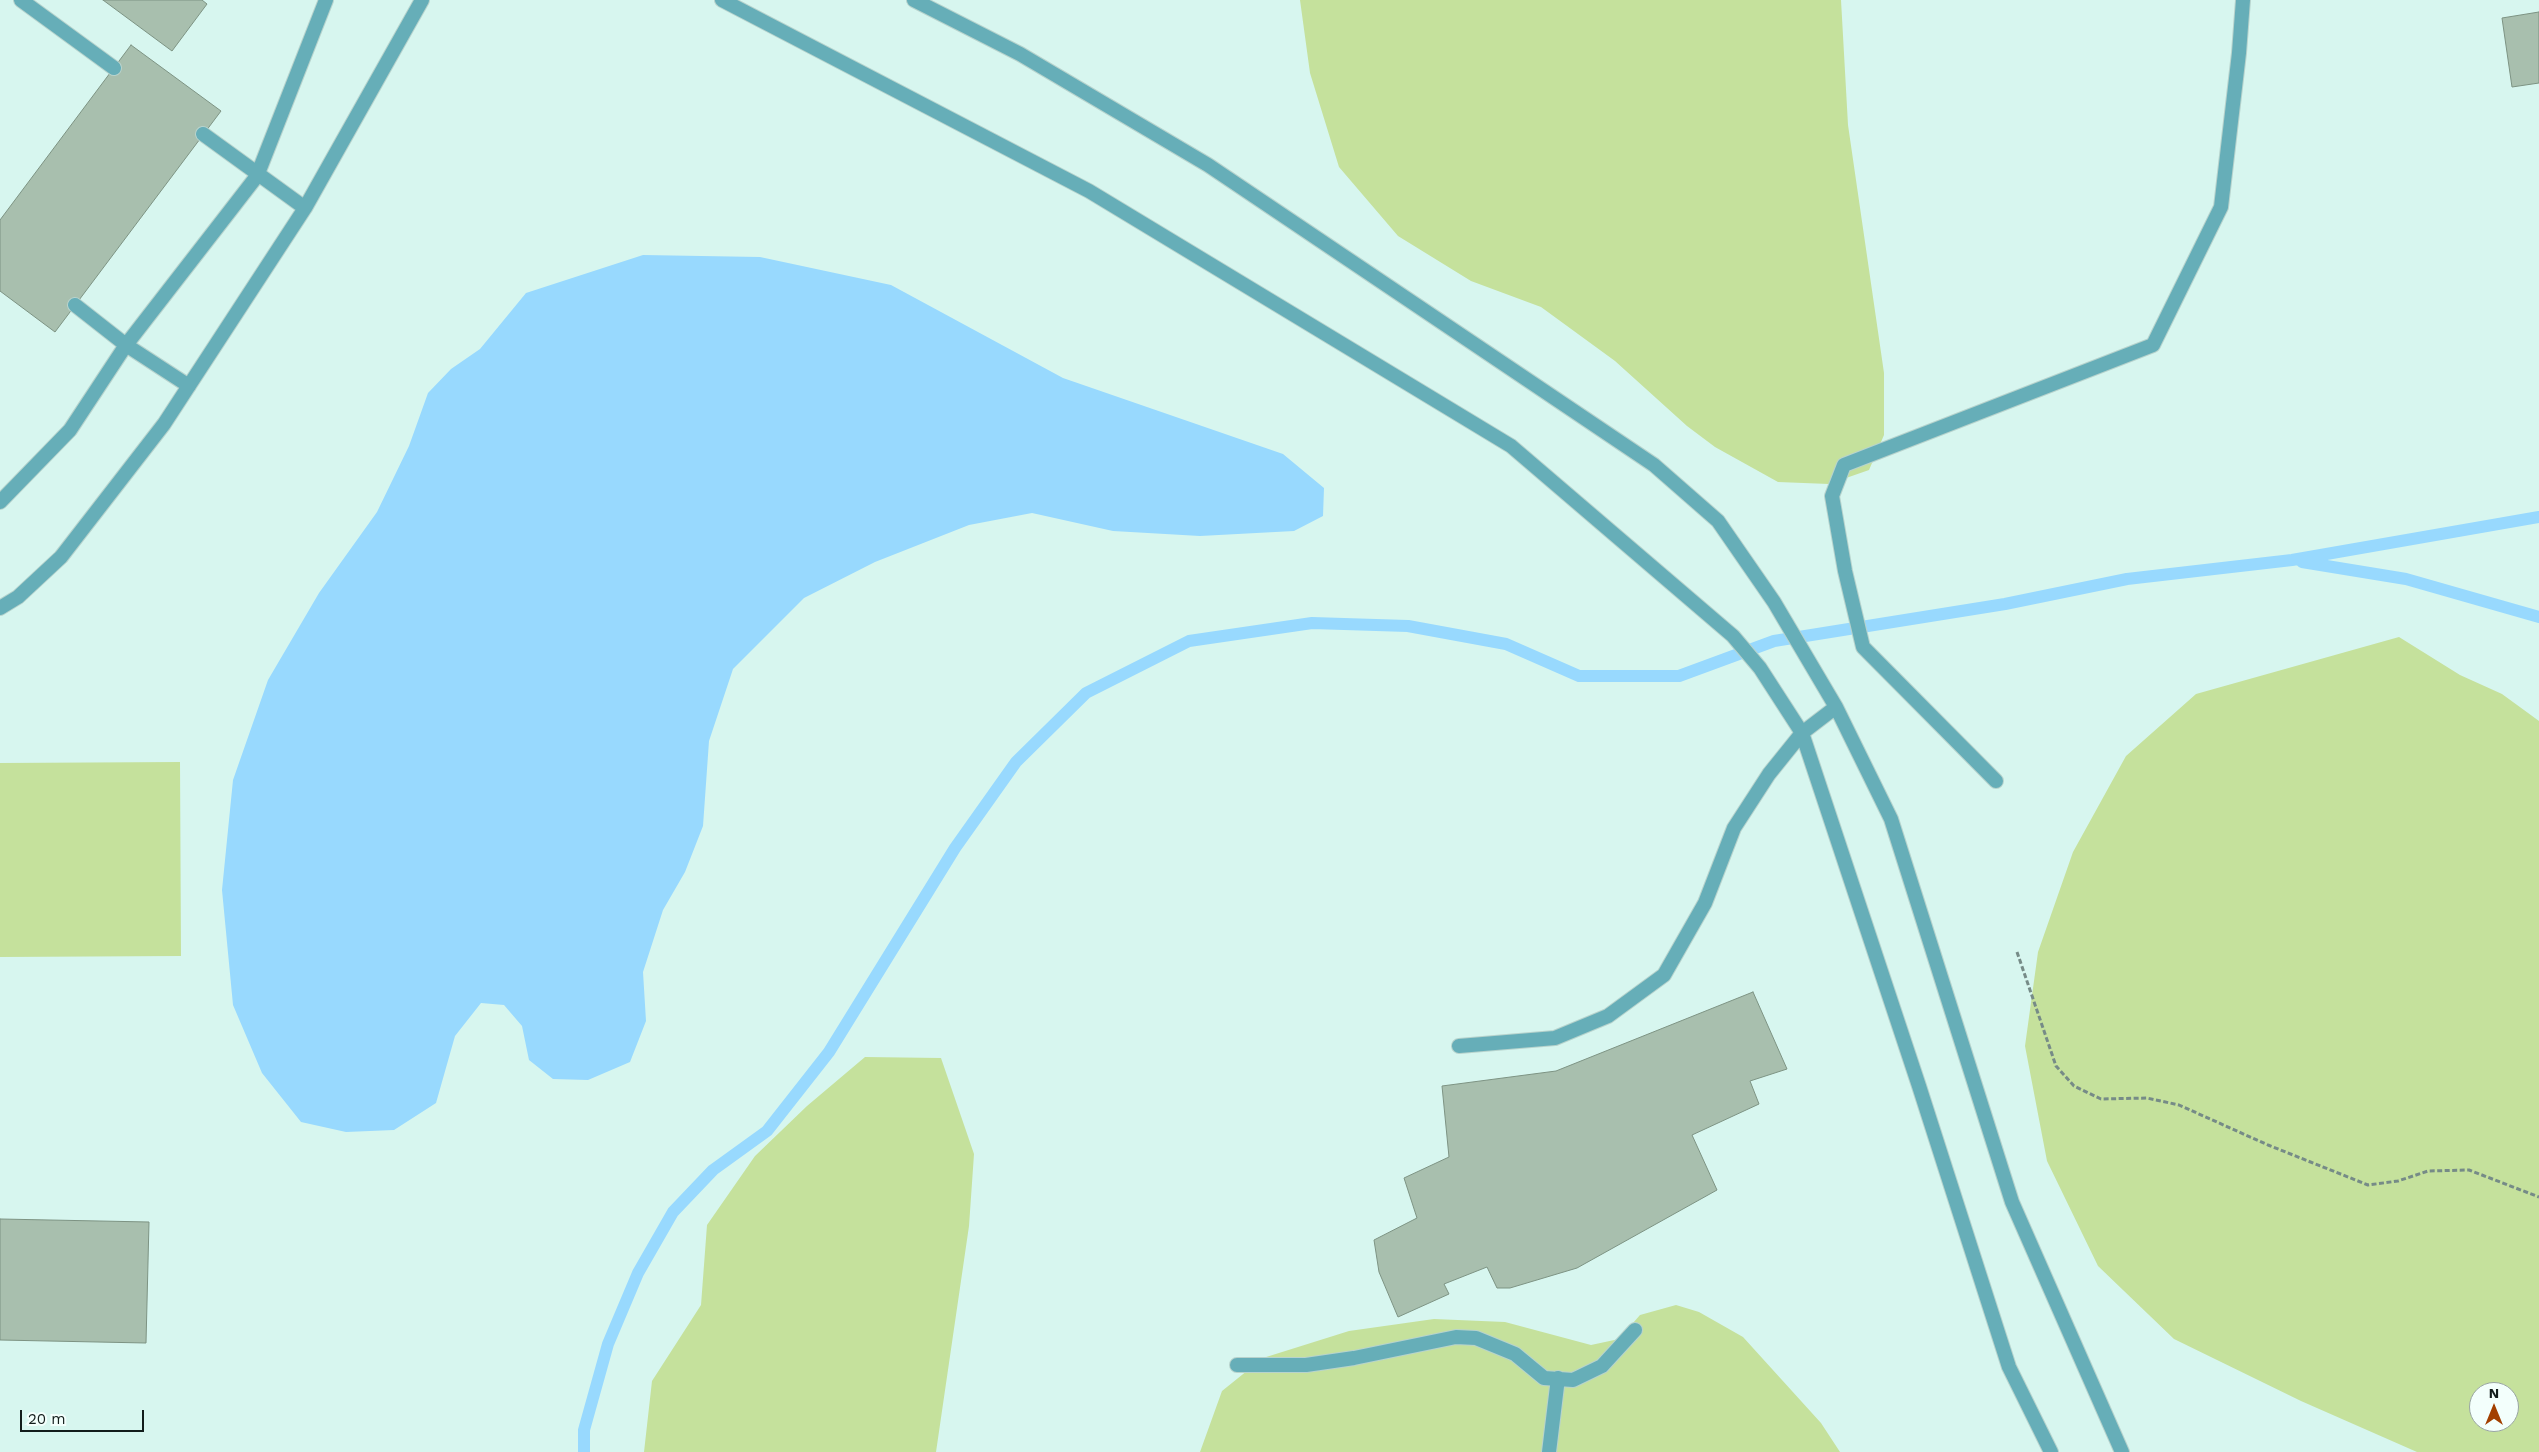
<!DOCTYPE html>
<html>
<head>
<meta charset="utf-8">
<style>
	body { margin:0 }
	#map { position:relative; width:2539px; height:1452px; overflow:hidden; background:#d7f6ef; font-family:"Work Sans",sans-serif }
	canvas { display:block }
	.north { position:absolute; left:2469px; top:1382px; width:50px; height:50px; box-sizing:border-box; background:#f3fffc; border:1px solid #99a5a2; border-radius:50%; rotate:0deg; font-size:14px; font-weight:700; line-height:20px; text-align:center; color:#121d1b }
	.north::after { content:''; display:block; margin:auto; width:18px; height:22px; background:#a24000; clip-path:polygon(50% 0,100% 100%,50% 72%,0 100%) }
	.scale { position:absolute; left:20px; top:1410px; width:124px; height:22px; box-sizing:border-box; border:2px solid #121d1b; border-top:0; padding-left:6px; font-size:15px; line-height:18px; white-space:nowrap; color:#121d1b; -webkit-text-stroke:4px #f3fffc; paint-order:stroke }
</style>
</head>
<body>
<div id="map">
<canvas width="2539" height="1452"></canvas>
<div class="north">N</div>
<div class="scale">20 m</div>
</div>
<script>
const c = document.querySelector('canvas').getContext('2d');
c.lineJoin = 'round';
function fillPath(path, color) { c.fillStyle = color; c.fill(path, 'evenodd'); }
const shape = rows => new Path2D(rows.map(r => 'M' + r).join(''));
function stroke(path, color, width, dash) { c.strokeStyle = color; c.lineWidth = width; c.lineCap = dash ? 'butt' : 'round'; c.setLineDash(dash || []); c.stroke(path); }
fillPath(shape([
	[1300,0,1841,0,1848,125,1884,373,1884,435,1869,470,1829,484,1778,482,1715,447,1687,426,1615,361,1541,307,1471,281,1398,236,1339,167,1310,73],
	[2399,637,2460,675,2502,694,2539,721,2539,1452,2417,1452,2301,1401,2174,1339,2098,1266,2047,1161,2025,1046,2038,952,2073,852,2126,756,2196,694],
	[2479,1392,2509,1392,2509,1422,2479,1422],
	[180,762,181,956,0,957,0,763],
	[865,1057,941,1058,974,1154,969,1226,936,1452,644,1452,652,1381,701,1305,707,1225,755,1156,807,1106],
	[1676,1305,1699,1312,1743,1337,1821,1423,1840,1452,1200,1452,1222,1391,1263,1358,1349,1331,1434,1319,1505,1322,1591,1345,1619,1339,1640,1315]
]), '#c5e19c');
fillPath(shape([
	[643,255,760,257,891,285,1063,378,1283,454,1324,488,1323,516,1294,531,1200,536,1113,531,1032,513,969,525,875,562,804,598,733,669,709,741,703,826,685,872,663,910,643,972,646,1021,630,1062,588,1080,553,1079,529,1060,522,1026,504,1005,481,1003,455,1036,436,1103,394,1130,346,1132,301,1122,262,1073,233,1005,222,890,233,780,268,680,319,593,377,512,409,446,428,393,451,369,480,349,526,293]
]), '#98d9fe');
stroke(shape([
	[2302,562,2406,579,2539,617],
	[584,1452,584,1430,608,1344,638,1273,673,1212,713,1170,767,1131,829,1052,955,848,1016,762,1086,693,1189,641,1312,623,1408,626,1506,644,1579,676,1679,676,1774,641,2005,604,2127,579,2292,560,2539,517]
]), '#98d9fe', 12);
const building = shape([
	[103,0,202,0,207,4,172,51,103,0],
	[2539,12,2539,83,2512,87,2502,18,2539,12],
	[131,45,221,111,55,332,0,291,0,220,131,45],
	[1753,992,1787,1069,1750,1081,1759,1104,1692,1135,1717,1190,1577,1268,1510,1288,1497,1288,1487,1267,1444,1284,1449,1294,1398,1317,1379,1272,1374,1240,1417,1218,1404,1178,1449,1157,1442,1086,1556,1071,1753,992],
	[0,1219,149,1222,146,1343,0,1340,0,1219]
]);
fillPath(building, '#a8bfae');
stroke(building, '#7d9383', 1);
const service = shape([
	[21,0,114,68],
	[722,0,1089,191,1511,446,1733,636,1760,668,1802,733,1919,1086,2009,1367,2051,1452],
	[914,0,1020,54,1208,165,1654,465,1718,521,1774,602,1836,707,1891,819,2012,1202,2122,1452],
	[203,134,305,208],
	[75,305,126,345,189,386],
	[0,502,70,430,126,345,257,176,326,0],
	[0,608,18,597,61,557,164,424,305,208,422,0],
	[1996,781,1863,647,1845,571,1832,496,1844,465,2153,345,2221,207,2239,53,2243,0],
	[1459,1046,1555,1038,1608,1016,1664,975,1705,903,1734,828,1769,774,1802,733,1836,707],
	[1237,1365,1306,1365,1354,1358,1456,1337,1476,1338,1515,1354,1544,1378,1573,1380,1602,1366,1635,1330],
	[1549,1452,1558,1378]
]);
stroke(service, '#b7d3cd', 16);
stroke(shape([
	[2017,952,2056,1066,2074,1086,2101,1099,2147,1098,2179,1105,2268,1145,2368,1185,2398,1181,2428,1171,2469,1170,2539,1197]
]), '#768b87', 3, [5, 2.5]);
stroke(service, '#66aeb8', 14);
</script>
</body>
</html>
